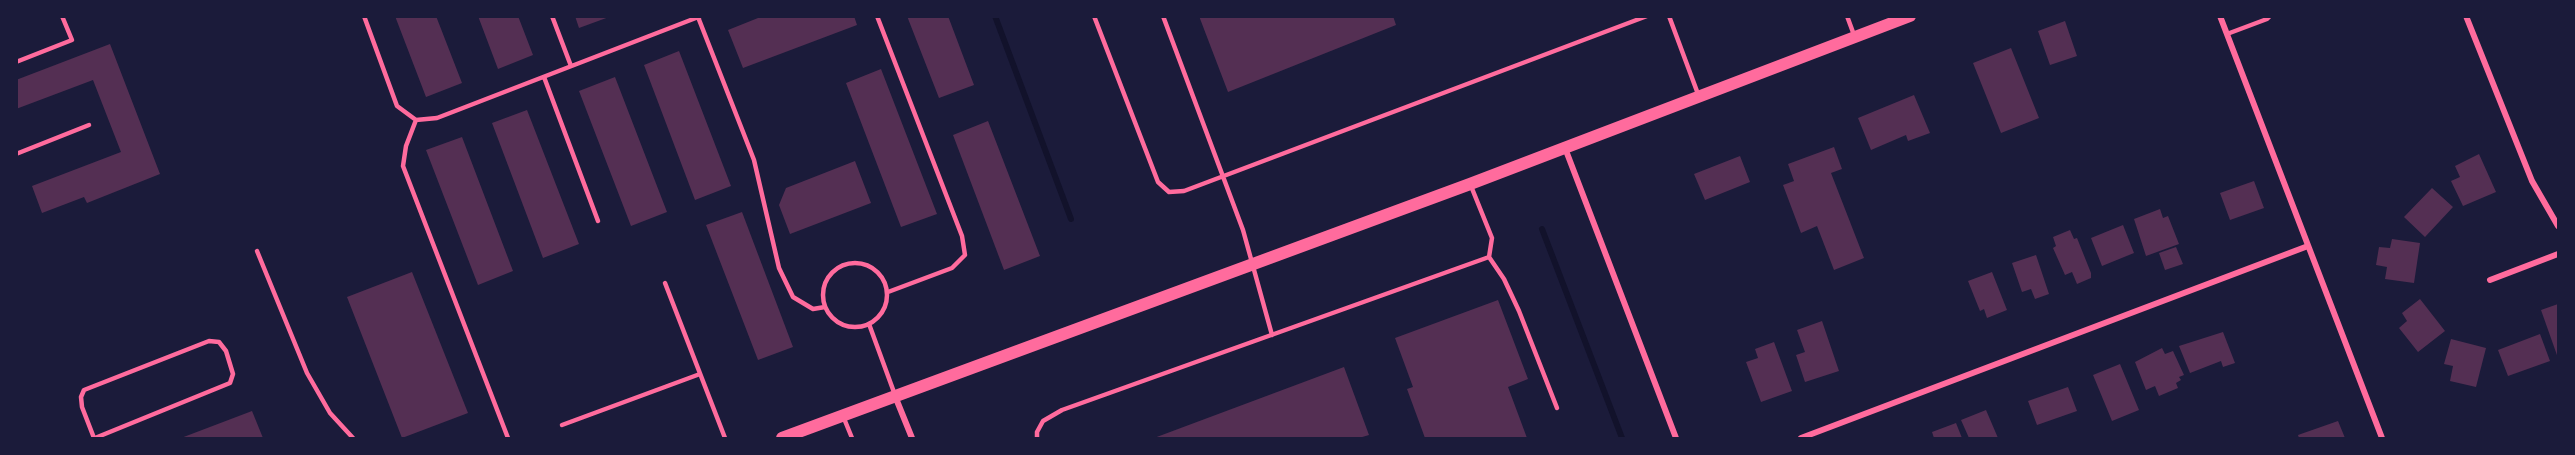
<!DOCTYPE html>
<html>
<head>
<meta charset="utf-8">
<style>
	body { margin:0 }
	#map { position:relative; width:2575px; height:455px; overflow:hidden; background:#1b1b3a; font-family:Cabin,sans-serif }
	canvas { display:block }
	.frame { position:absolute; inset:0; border:18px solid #1b1b3a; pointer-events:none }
</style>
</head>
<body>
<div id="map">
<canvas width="2575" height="455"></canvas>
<div class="frame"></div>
</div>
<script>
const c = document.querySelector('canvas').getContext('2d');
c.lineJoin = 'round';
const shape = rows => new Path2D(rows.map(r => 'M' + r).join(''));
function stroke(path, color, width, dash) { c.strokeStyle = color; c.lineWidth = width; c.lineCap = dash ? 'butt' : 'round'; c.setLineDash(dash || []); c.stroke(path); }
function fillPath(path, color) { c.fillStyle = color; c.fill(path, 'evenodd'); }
stroke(shape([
	[995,16,1071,219],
	[1542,229,1622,438]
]), '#12122b', 6);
fillPath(shape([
	[395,16,436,16,462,83,426,97],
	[478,16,518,16,533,55,498,69],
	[575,16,609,16,609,17,579,28],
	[763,16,854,16,857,25,743,68,728,30],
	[907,16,948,16,974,85,939,98],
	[1199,16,1393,16,1396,25,1228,92],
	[2065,21,2077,56,2050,65,2038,31],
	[110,44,160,174,87,203,84,197,42,213,32,186,121,152,93,80,16,109,16,80],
	[2011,48,2039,118,2001,133,1973,63],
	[679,51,731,186,695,200,644,65],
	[881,69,937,214,901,227,846,83],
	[615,77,667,212,631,226,579,91],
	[1914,95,1930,133,1908,141,1906,135,1871,150,1858,118],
	[527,110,579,244,543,258,492,123],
	[988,121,1040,256,1004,270,953,135],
	[462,137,513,271,478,285,426,150],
	[1834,147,1842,169,1831,173,1864,258,1834,270,1817,226,1801,233,1783,185,1794,181,1788,164],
	[2479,154,2496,192,2463,206,2451,181,2460,177,2455,166],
	[1740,156,1750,182,1705,200,1694,174],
	[855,161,871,203,790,234,779,205,786,188],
	[2254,181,2264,208,2230,220,2220,193],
	[2432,188,2453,207,2425,237,2404,217],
	[2160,209,2163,218,2168,216,2179,244,2146,256,2134,219],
	[742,212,793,347,758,360,706,225],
	[2123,225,2134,253,2102,266,2091,238],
	[2070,230,2074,239,2077,238,2091,273,2091,278,2077,284,2072,272,2065,275,2053,248,2056,246,2053,237],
	[2392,239,2420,243,2414,283,2385,279,2387,267,2376,265,2379,247,2390,248],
	[2176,247,2183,264,2165,270,2159,253],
	[2036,255,2049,294,2035,299,2031,289,2022,292,2012,263],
	[412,272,468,413,402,438,347,297],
	[1992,272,2007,310,1987,318,1984,309,1980,311,1968,281],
	[2420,299,2445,331,2418,352,2399,328,2407,321,2402,313],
	[1498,300,1528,379,1508,387,1527,438,1425,438,1407,389,1413,387,1395,338],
	[2558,304,2558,358,2541,310],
	[1822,321,1839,371,1805,382,1796,355,1805,352,1797,330],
	[2223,332,2235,363,2223,367,2221,361,2190,373,2179,346],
	[2540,334,2550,361,2508,376,2498,350],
	[2451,339,2486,348,2476,387,2450,381,2453,366,2444,364],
	[1774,342,1792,391,1761,402,1746,362,1758,358,1755,349],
	[2162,348,2165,354,2173,351,2184,375,2179,377,2181,380,2176,383,2178,388,2159,396,2155,386,2146,390,2135,362],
	[2120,364,2139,410,2112,421,2093,375],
	[1344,367,1369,435,1359,438,1154,438],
	[2068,387,2077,411,2037,425,2028,401],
	[1986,410,1998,438,1969,438,1961,420],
	[252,411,263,438,181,438],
	[2338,421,2345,438,2299,438,2298,435],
	[1956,423,1962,438,1934,438,1932,432]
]), '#542f53');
stroke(shape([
	[364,16,397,106,416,120,437,118,701,16],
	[552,16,571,66],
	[877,16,962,236,965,255,952,268,888,292],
	[1094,16,1158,182,1169,192,1184,191,1647,16],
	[1163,16,1243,230,1272,335],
	[1669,16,1698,94],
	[1847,16,1854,35],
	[698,17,754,160,779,268,793,297,813,309,825,307],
	[2227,34,2267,19,2270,16],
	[16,62,72,40,62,16],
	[544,77,598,221],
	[416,120,406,146,403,166,508,438],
	[16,154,89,125],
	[257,251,307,373,330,413,353,438],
	[1489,257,1504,279,1519,311,1557,408],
	'823 295a32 32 0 1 1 64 0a32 32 0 1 1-64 0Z',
	[665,283,725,438],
	[869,324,895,395],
	[843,416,852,438],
	[562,425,700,374],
	[94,438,82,407,81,397,84,390,209,341,219,342,226,351,233,374,230,383,95,438],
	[1037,438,1037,432,1043,421,1062,410,1489,257,1492,238,1471,186]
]), '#ff6b9d', 4.5);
stroke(shape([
	[2220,16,2382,438],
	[2466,16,2532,181,2558,226],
	[1565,148,1676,438],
	[2490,280,2558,254],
	[895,396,912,438],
	[1801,438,2308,246]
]), '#ff6b9d', 6);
stroke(shape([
	[782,438,1470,184,1910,16]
]), '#ff6b9d', 12);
</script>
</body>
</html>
